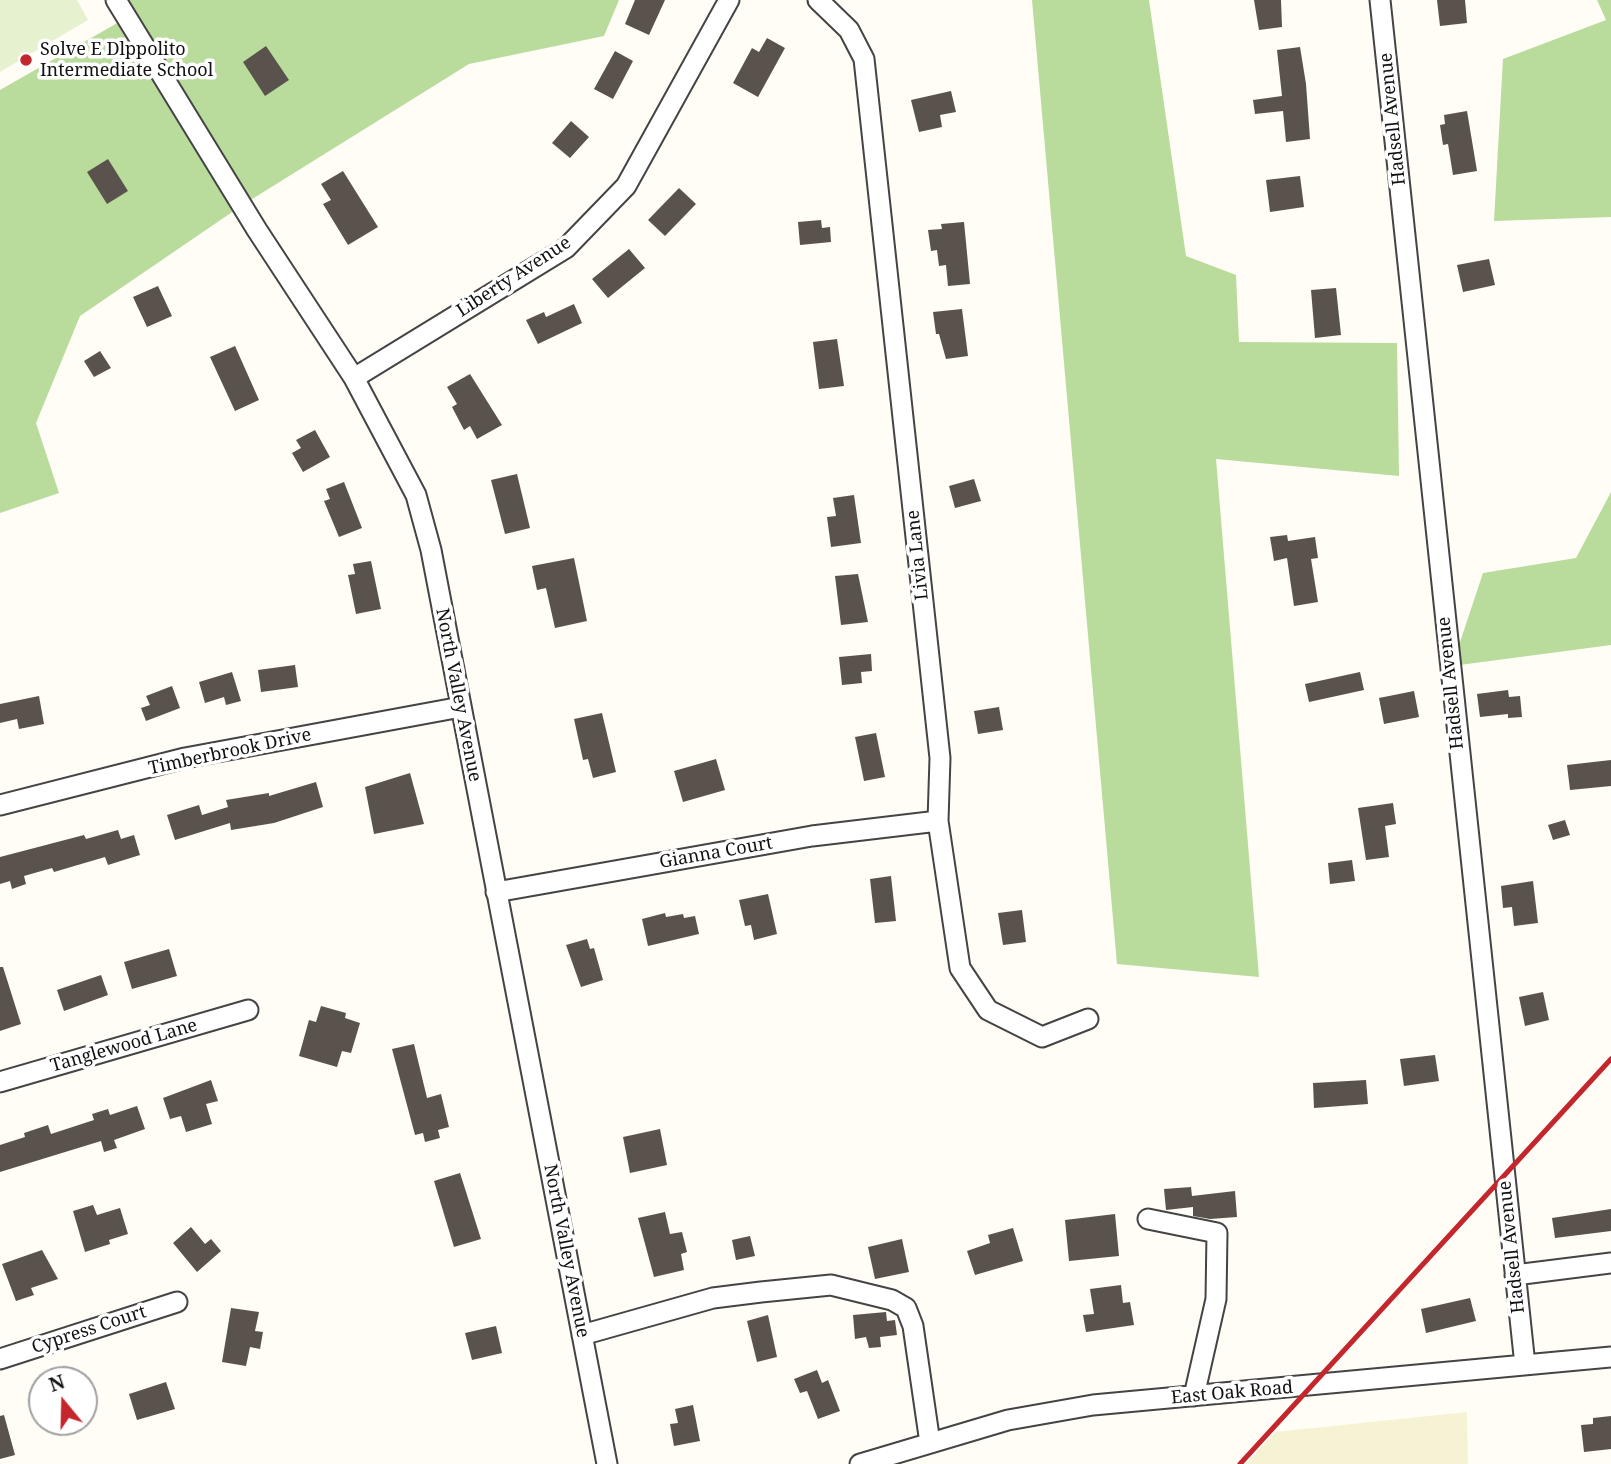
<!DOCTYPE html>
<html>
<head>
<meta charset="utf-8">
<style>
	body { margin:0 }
	#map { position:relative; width:1611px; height:1464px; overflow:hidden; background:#fffdf5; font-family:"Noto Serif",serif }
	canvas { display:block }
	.north { position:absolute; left:28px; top:1366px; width:70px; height:70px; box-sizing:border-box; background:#fff; border:2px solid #a0a0a0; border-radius:50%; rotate:341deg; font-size:19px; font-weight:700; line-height:28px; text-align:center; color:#111 }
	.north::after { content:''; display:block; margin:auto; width:24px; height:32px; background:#c4262e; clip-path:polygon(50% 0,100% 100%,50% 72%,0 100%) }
</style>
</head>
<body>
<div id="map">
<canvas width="1611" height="1464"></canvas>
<div class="north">N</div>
</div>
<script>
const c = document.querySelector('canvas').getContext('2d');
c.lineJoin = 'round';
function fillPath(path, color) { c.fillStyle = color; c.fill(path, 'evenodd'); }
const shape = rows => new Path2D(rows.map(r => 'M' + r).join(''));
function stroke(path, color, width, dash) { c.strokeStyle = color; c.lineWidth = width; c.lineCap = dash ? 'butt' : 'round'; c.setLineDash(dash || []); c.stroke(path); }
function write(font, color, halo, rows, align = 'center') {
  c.font = font + ' "Noto Serif",serif'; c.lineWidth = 7; c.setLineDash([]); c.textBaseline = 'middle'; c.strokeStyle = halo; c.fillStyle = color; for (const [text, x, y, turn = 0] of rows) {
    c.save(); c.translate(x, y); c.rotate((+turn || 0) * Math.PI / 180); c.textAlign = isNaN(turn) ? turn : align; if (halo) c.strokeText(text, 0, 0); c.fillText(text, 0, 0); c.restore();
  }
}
fillPath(shape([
	[1467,1412,1468,1464,1246,1464,1275,1432]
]), '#f6f3d4');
fillPath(shape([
	[116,0,619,0,604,36,469,64,241,206,80,316,36,423,59,493,0,513,0,90,126,18],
	[1032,0,1149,0,1186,256,1236,275,1239,342,1397,343,1399,476,1216,459,1259,977,1117,964],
	[1597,0,1611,0,1611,217,1494,221,1503,59,1606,20],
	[1611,492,1611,645,1452,666,1483,573,1576,558]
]), '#b9dc9c');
fillPath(shape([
	[0,0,77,0,88,20,0,72]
]), '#e6f2cf');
fillPath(shape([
	[635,0,665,0,649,35,625,24],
	[1254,0,1281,0,1282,27,1259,30],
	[1437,0,1465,0,1467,23,1440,26],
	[767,38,785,48,758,97,733,83,752,48,759,52],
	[266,46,289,80,265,96,243,62],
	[1300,47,1306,84,1310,139,1286,142,1283,111,1255,114,1253,100,1282,96,1277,50],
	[615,51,633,61,613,99,594,89],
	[951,91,956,112,940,115,942,127,919,132,911,100],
	[1467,111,1477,171,1453,175,1448,144,1443,145,1440,125,1445,124,1444,115],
	[571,121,589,137,570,158,552,143],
	[108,159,128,191,107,204,87,172],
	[343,171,378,227,348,245,323,204,331,200,321,184],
	[1300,176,1304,207,1270,212,1266,180],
	[679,188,696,204,665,236,648,220],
	[821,220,822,228,830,227,831,242,800,245,798,222],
	[964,222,970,284,948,286,946,265,939,266,937,250,931,251,928,230,942,229,941,224],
	[629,249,645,268,608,298,592,279],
	[1489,259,1495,285,1463,292,1457,265],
	[158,286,172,316,147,327,133,297],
	[1336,288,1341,335,1315,338,1311,290],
	[574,304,582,323,538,344,526,320,544,312,546,317],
	[962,309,968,356,946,359,939,334,936,334,933,312],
	[837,339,844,386,819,389,813,342],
	[235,346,259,400,235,411,210,357],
	[100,351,111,368,94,377,84,361],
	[470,374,502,425,477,439,470,426,464,430,452,407,457,404,447,387],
	[315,430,330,457,303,472,292,453,301,448,296,440],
	[517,474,530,528,505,534,491,480],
	[974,479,981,501,955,508,949,486],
	[344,482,362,528,339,537,324,501,330,499,326,489],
	[854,495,861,543,831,547,827,517,836,516,833,498],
	[1287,535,1288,541,1315,537,1318,558,1311,559,1318,602,1294,606,1287,558,1274,561,1270,537],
	[574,558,587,621,555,628,546,588,537,590,532,566],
	[371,561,381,609,356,614,348,575,355,574,353,564],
	[858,574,868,622,841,625,835,576],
	[871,654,872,671,861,672,862,683,842,685,839,657],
	[295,665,298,687,261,692,258,670],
	[232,672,241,701,226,705,224,697,205,703,199,682],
	[1360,672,1364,690,1309,702,1305,684],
	[172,686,180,708,146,721,141,708,150,705,146,696],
	[1508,690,1509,697,1520,696,1522,717,1508,718,1508,714,1480,717,1477,694],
	[1414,691,1419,717,1384,724,1379,698],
	[39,696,44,724,19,729,17,719,0,723,0,704],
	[999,707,1003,730,978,734,974,711],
	[602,713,616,772,593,778,588,759,583,760,574,719],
	[876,733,885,777,864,781,855,737],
	[716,759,725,790,683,802,674,771],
	[1611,760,1611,786,1570,790,1567,765],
	[410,773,424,824,374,834,365,787],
	[316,782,323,807,274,823,231,830,230,823,175,840,167,815,199,805,202,815,228,807,226,800,269,793,269,796],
	[1393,803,1396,824,1385,826,1389,857,1366,860,1358,808],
	[1565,820,1570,835,1553,840,1548,825],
	[118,830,121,839,134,835,140,855,108,865,105,857,54,872,52,868,24,876,26,884,12,889,10,881,0,884,0,857,84,835,86,839],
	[1352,860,1355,881,1330,884,1328,863],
	[891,876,896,921,875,923,870,879],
	[1533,881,1538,923,1514,926,1512,907,1503,908,1501,886],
	[768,894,777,934,754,940,751,925,745,926,739,900],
	[1022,910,1026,942,1003,945,998,913],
	[665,913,666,917,683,914,684,918,695,916,699,934,648,946,642,919],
	[587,939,590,949,594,948,603,980,581,987,566,945],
	[169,949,177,976,132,989,124,962],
	[0,967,3,967,21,1024,0,1031],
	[101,975,108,995,64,1011,57,990],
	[1543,992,1549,1020,1525,1026,1519,997],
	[321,1006,346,1013,345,1018,360,1023,351,1053,342,1051,337,1067,299,1056,309,1020,316,1022],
	[414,1044,427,1098,441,1094,449,1127,438,1130,440,1138,425,1142,423,1133,415,1135,392,1049],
	[1435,1055,1439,1081,1404,1086,1400,1059],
	[211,1080,218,1101,206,1104,212,1124,186,1132,181,1116,170,1119,163,1098],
	[1366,1080,1368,1104,1314,1108,1313,1083],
	[137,1106,145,1129,114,1140,117,1148,104,1152,101,1141,0,1172,0,1145,25,1137,24,1133,48,1125,51,1134,94,1120,92,1114,108,1109,110,1115],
	[660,1129,667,1165,630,1173,623,1137],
	[460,1173,481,1239,454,1247,434,1181],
	[1191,1187,1192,1196,1235,1191,1237,1217,1210,1219,1193,1216,1193,1207,1166,1210,1164,1189],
	[93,1205,97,1215,120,1208,128,1234,109,1240,110,1244,85,1252,73,1211],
	[1611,1209,1611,1231,1555,1238,1552,1218],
	[665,1212,670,1234,682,1232,687,1252,681,1254,684,1270,654,1277,638,1218],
	[1115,1214,1119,1256,1069,1261,1065,1220],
	[191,1227,205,1244,211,1239,221,1251,197,1272,173,1243],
	[1013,1228,1023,1261,975,1275,967,1251,990,1243,988,1235],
	[750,1236,755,1256,736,1260,732,1240],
	[902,1239,909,1272,875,1279,868,1247],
	[42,1250,58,1279,31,1288,34,1295,16,1301,2,1264],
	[1121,1285,1123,1303,1130,1302,1134,1325,1086,1332,1083,1315,1094,1314,1090,1289],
	[1470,1298,1476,1321,1426,1333,1421,1309],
	[231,1308,259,1312,255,1331,263,1332,260,1349,250,1347,246,1366,222,1362],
	[886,1312,887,1321,895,1320,897,1335,880,1337,881,1347,869,1348,866,1337,855,1339,853,1315],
	[768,1315,777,1357,757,1362,747,1321],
	[496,1326,502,1353,472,1360,465,1333],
	[817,1370,822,1383,828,1380,840,1411,818,1419,807,1391,800,1393,794,1379],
	[166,1382,175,1409,137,1420,129,1394],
	[693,1405,700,1441,674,1446,670,1424,678,1423,675,1409],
	[4,1415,15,1455,0,1459,0,1416],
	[1611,1416,1611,1449,1584,1452,1581,1425,1593,1424,1593,1418]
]), '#5a524d');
const minor = shape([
	[116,0,257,230,354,378,416,495,431,550,607,1464],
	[818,0,849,30,864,59,940,758,938,821,960,968,988,1010,1042,1037,1088,1019],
	[1380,0,1525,1365],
	[354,378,566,248,626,186,729,0],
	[0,805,185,758,461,707],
	[496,892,812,836,938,821],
	[0,1082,248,1010],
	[1148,1219,1217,1233,1216,1299,1194,1396],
	[1515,1275,1611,1263],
	[582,1335,713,1298,761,1292,831,1285,892,1300,906,1308,913,1326,930,1443],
	[0,1359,177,1302],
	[860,1464,1008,1420,1093,1405,1611,1357]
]);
stroke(minor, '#444', 23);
stroke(minor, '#fff', 19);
stroke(shape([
	[1240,1464,1611,1059]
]), '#c4262e', 5);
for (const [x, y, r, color] of [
	[26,60,7,"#c4262e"]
]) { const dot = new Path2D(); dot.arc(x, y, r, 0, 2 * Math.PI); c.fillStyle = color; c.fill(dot); stroke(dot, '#fff', 2.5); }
write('18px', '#111', '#fff', [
	["Solve E Dlppolito",40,50],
	["Intermediate School",40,71]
], 'left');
write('18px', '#111', '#fff', [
	["Hadsell Avenue",1393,119,-96],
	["Liberty Avenue",514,277,-33],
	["Livia Lane",918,555,-96],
	["Hadsell Avenue",1451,683,-96],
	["North Valley Avenue",458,695,79],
	["Timberbrook Drive",230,752,-12],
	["Gianna Court",716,853,-10],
	["Tanglewood Lane",124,1046,-16],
	["Hadsell Avenue",1512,1247,-96],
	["North Valley Avenue",566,1251,79],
	["Cypress Court",89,1330,-18],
	["East Oak Road",1232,1393,-5]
]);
</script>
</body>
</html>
